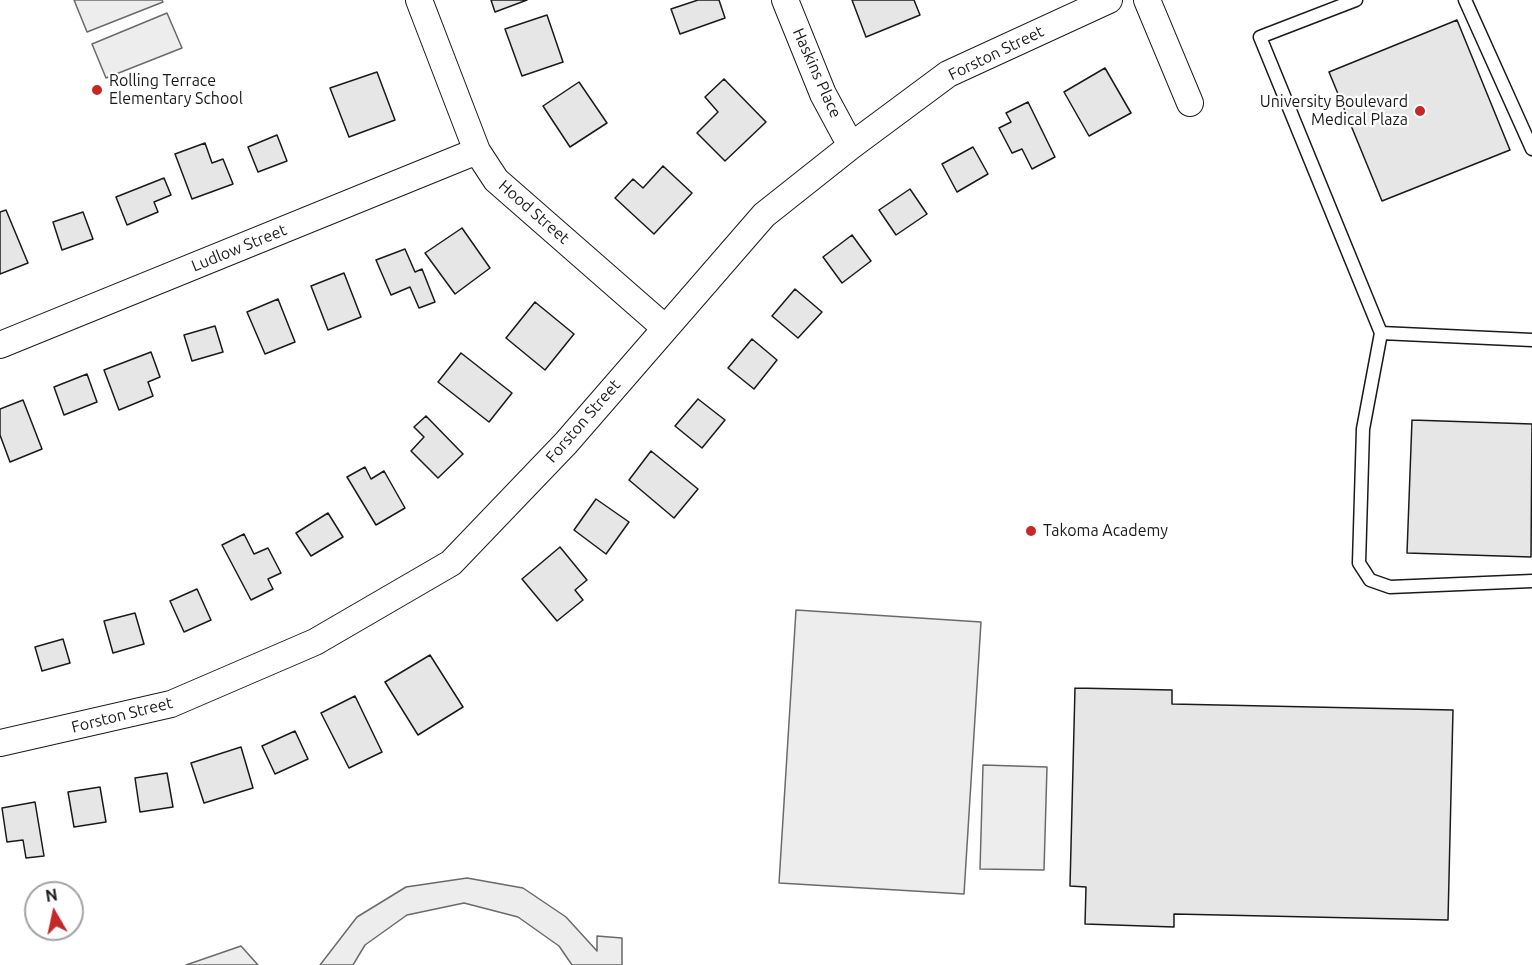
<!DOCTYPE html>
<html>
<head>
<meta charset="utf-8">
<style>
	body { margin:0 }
	#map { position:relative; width:1532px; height:965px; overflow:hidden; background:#fff; font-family:Ubuntu,sans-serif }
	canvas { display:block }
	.north { position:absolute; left:24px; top:881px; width:60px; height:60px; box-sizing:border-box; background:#fff; border:2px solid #a3a3a3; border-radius:50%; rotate:351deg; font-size:16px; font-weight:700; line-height:24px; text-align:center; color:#1a1a1a }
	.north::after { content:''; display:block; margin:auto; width:21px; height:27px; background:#c62828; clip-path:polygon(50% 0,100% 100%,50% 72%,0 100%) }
</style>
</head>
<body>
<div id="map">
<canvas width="1532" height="965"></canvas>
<div class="north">N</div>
</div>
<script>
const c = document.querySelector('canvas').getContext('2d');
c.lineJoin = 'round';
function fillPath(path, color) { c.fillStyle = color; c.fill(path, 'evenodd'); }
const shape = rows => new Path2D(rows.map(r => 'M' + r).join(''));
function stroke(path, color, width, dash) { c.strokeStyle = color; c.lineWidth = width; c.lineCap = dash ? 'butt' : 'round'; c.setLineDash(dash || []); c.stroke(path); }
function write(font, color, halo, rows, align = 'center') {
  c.font = font + ' Ubuntu,sans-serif'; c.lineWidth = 4.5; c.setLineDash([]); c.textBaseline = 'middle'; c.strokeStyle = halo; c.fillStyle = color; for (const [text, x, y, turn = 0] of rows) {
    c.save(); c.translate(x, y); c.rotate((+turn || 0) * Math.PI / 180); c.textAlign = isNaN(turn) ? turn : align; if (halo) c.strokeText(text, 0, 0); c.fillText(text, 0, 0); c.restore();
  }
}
const built = shape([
	[74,0,162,0,163,2,87,32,74,0],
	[167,13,182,48,106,78,92,44,167,13],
	[796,610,981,622,964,894,779,883,796,610],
	[983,765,1047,767,1044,870,980,869,983,765],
	[467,878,523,888,566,917,597,951,597,936,622,938,622,965,572,965,559,946,518,917,464,903,407,915,365,945,353,965,320,965,357,917,406,887,467,878],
	[241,946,258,965,186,965,241,946]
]);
fillPath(built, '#ededed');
stroke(built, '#6a6a6a', 1.5);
const building = shape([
	[491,0,527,0,495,12,491,0],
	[698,0,719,0,725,18,680,34,671,9,698,0],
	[852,0,914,0,920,15,866,37,852,0],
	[547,15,563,62,522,76,505,29,547,15],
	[1457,20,1510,150,1382,201,1329,72,1457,20],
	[1105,68,1131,113,1089,136,1064,92,1105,68],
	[377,72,395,120,349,137,330,88,377,72],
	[724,79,766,122,725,161,697,133,718,112,705,97,724,79],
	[579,82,607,123,570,147,543,106,579,82],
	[1028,102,1055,157,1032,169,1022,149,1012,153,999,128,1011,122,1006,113,1028,102],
	[277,135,287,161,258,172,248,147,277,135],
	[205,143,212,163,223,159,233,184,192,199,175,154,205,143],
	[973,147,988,174,957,192,942,164,973,147],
	[663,166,692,193,654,234,615,198,633,179,643,188,663,166],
	[164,178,171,195,154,202,158,212,127,225,116,197,164,178],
	[910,189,927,214,896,235,879,210,910,189],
	[6,210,28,263,0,274,0,212,6,210],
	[83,212,93,239,62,250,53,222,83,212],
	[462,228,490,268,455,294,425,253,462,228],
	[852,235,871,261,842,283,823,257,852,235],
	[405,249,415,272,422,269,435,302,419,308,410,287,391,295,376,260,405,249],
	[344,273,361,317,328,330,311,286,344,273],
	[795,289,822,312,798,338,772,316,795,289],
	[278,299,295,342,265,354,247,312,278,299],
	[535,302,574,334,545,370,506,338,535,302],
	[215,326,223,352,192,361,184,335,215,326],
	[752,339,777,360,754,389,728,368,752,339],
	[151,352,160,377,148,382,153,396,119,410,104,370,151,352],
	[461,353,512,393,489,422,438,382,461,353],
	[87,374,97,402,64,415,54,387,87,374],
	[698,399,725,420,702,448,675,426,698,399],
	[23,400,42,449,10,462,0,435,0,409,23,400],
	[426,416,463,454,438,478,411,451,424,437,414,427,426,416],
	[1412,420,1532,424,1531,557,1407,553,1412,420],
	[651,451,698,489,674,518,629,480,651,451],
	[365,467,371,479,384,471,405,508,376,525,347,477,365,467],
	[596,499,629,522,606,554,574,530,596,499],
	[328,513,343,537,311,556,296,533,328,513],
	[244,534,254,554,268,548,281,573,268,579,273,589,251,600,222,545,244,534],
	[560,547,587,580,575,590,583,600,557,621,522,579,560,547],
	[197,589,211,620,184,632,170,601,197,589],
	[135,613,144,644,113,653,104,621,135,613],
	[63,639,70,663,42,671,35,647,63,639],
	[430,655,463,707,418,735,385,682,430,655],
	[1075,688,1172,690,1172,704,1453,710,1448,920,1174,914,1174,927,1085,924,1086,887,1070,886,1075,688],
	[355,696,382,752,349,768,321,713,355,696],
	[295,731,308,759,275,774,262,746,295,731],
	[241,747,253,788,204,803,191,763,241,747],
	[167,773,173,807,140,812,135,778,167,773],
	[100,787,106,822,74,827,68,792,100,787],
	[35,802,44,856,26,858,23,840,7,842,2,808,35,802]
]);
fillPath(building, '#e6e6e6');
stroke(building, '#1a1a1a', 1.5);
const lane = shape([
	[1356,0,1260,37,1381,333,1363,429,1359,563,1370,580,1390,587,1532,581],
	[1465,0,1532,149],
	[1381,333,1532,340]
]);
const street = shape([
	[419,0,477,151,496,180,664,327],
	[785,0,823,94,851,146],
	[1147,0,1190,103],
	[0,345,477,151],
	[0,743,171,704,315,642,451,563,566,443,764,215,851,146,948,74,1109,0]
]);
stroke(lane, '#1a1a1a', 15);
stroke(street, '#1a1a1a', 28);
stroke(lane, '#fff', 12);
stroke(street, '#fff', 26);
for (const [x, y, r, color] of [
	[97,90,6,"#c62828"],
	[1420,111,6,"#c62828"],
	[1031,531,6,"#c62828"]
]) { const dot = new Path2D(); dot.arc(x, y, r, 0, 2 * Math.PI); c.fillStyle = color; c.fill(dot); stroke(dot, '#fff', 2); }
write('16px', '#1a1a1a', '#fff', [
	["Forston Street",996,53,-26],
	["Haskins Place",817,73,66],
	["Hood Street",534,212,41],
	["Ludlow Street",239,248,-22],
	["Forston Street",583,421,-49],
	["Forston Street",122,715,-14]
]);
write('16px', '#1a1a1a', '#fff', [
	["Rolling Terrace",109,81],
	["Elementary School",109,99],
	["University Boulevard",1408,102,"right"],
	["Medical Plaza",1408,120,"right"],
	["Takoma Academy",1043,531]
], 'left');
</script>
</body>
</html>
